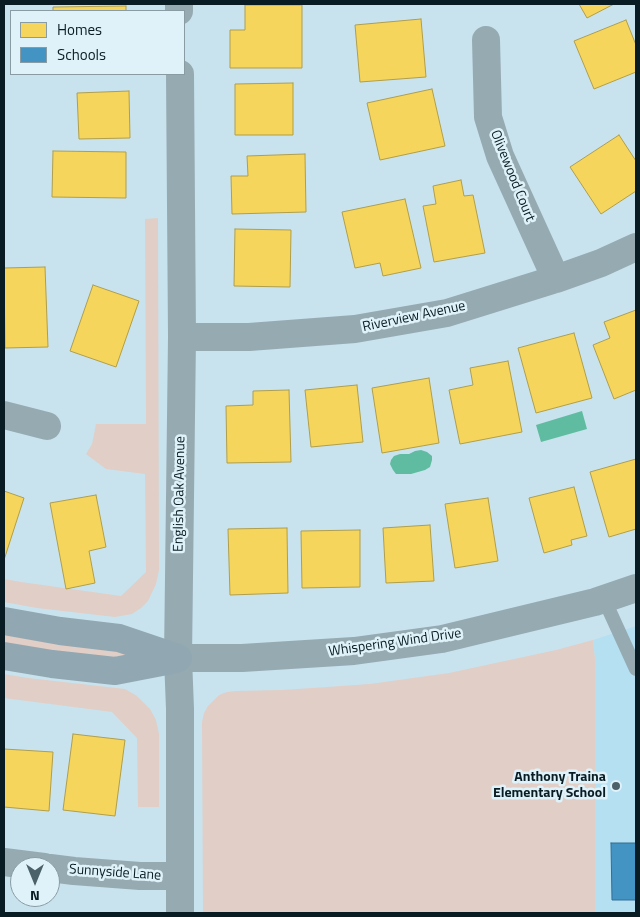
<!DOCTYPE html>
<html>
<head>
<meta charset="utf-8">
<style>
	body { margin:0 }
	#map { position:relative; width:640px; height:917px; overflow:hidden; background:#c8e3ee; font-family:"Titillium Web",sans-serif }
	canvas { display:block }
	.frame { position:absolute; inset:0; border:5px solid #091c23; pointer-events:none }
	.legend { position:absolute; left:10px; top:10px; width:175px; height:65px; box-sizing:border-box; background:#dff2f9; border:1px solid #899ca3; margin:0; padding:6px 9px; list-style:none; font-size:15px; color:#091c23 }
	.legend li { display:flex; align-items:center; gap:10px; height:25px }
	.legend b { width:25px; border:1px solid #899ca3 }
	.north { position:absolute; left:10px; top:857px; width:50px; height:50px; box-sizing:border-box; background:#dff2f9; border:1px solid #899ca3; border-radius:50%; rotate:180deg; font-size:14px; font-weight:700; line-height:20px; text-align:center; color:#091c23 }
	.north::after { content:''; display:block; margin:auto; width:18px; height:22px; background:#4c626a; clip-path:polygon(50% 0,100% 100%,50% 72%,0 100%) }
</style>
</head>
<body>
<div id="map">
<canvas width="640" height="917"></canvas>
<div class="frame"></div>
<ul class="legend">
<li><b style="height:14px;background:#f6d55c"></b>Homes</li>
<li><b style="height:14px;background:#4393c3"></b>Schools</li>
</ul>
<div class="north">N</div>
</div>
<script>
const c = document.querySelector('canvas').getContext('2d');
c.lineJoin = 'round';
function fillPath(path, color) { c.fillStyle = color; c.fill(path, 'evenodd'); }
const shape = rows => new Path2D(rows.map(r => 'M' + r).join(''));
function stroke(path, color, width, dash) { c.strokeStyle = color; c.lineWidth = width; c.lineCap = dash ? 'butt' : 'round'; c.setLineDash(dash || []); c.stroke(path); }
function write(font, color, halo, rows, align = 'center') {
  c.font = font + ' "Titillium Web",sans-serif'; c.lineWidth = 5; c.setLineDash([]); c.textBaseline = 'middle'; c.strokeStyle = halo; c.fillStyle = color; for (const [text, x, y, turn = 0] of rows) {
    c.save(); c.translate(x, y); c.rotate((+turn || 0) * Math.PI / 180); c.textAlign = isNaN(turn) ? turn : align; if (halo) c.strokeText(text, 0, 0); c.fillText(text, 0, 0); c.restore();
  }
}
fillPath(shape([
	[636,626,636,913,595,913,595,659,593,640]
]), '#b5e0f2');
fillPath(shape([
	[158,218,159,570,156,584,148,601,141,608,132,614,115,617,37,608,4,602,4,579,21,582,121,596,146,572,145,474,106,469,86,454,92,444,96,424,146,424,145,219],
	[4,629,85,642,126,654,125,659,4,648],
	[593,640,595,659,595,913,203,913,202,722,204,713,208,706,219,695,227,692,236,691,282,690,327,687,370,684,449,673,556,650],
	[4,674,28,678,125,689,137,696,150,709,156,720,159,734,159,807,138,807,137,738,112,712,4,698]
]), '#e1cec6');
fillPath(shape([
	[582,411,587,429,541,442,536,425],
	[421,450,427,452,432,456,432,460,430,467,425,470,411,474,396,474,393,470,390,464,391,460,394,456,400,454,409,454,415,451]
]), '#5fbca0');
const homes = shape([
	[579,4,614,4,587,18,579,4],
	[245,5,302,5,302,68,230,68,230,30,245,30,245,5],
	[126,6,126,11,53,11,53,7,126,6],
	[421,19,426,77,360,82,355,25,421,19],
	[626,20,636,45,636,72,594,89,574,41,626,20],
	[293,83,293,135,235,135,235,84,293,83],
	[432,89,445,146,380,160,367,103,432,89],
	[129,91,130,138,79,139,77,93,129,91],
	[619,135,636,161,636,191,601,214,570,167,619,135],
	[53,151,126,152,126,198,52,197,53,151],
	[305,154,306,212,232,214,231,176,248,176,247,156,305,154],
	[461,180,464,196,473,195,485,253,434,262,423,206,436,204,433,186,461,180],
	[405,199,421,268,383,276,380,263,355,268,342,212,405,199],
	[235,229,291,230,290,287,234,286,235,229],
	[45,267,48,347,5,348,4,268,45,267],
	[93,285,139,301,116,367,70,351,93,285],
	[636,310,636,390,614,399,593,345,610,338,604,322,636,310],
	[574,333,592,398,536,413,518,348,574,333],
	[508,361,522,432,460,444,449,390,473,385,470,368,508,361],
	[429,378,439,443,382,453,372,388,429,378],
	[357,385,363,442,311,447,305,390,357,385],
	[289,390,291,462,227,463,226,406,253,405,253,391,289,390],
	[636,459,636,529,609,537,590,472,636,459],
	[574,487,587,536,571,540,572,545,544,553,529,498,574,487],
	[4,491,24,498,4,560,4,491],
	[96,495,106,547,89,551,95,583,66,589,50,503,96,495],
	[488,498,498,561,455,568,445,504,488,498],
	[430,525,434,581,386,583,383,528,430,525],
	[287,528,288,593,230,595,228,529,287,528],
	[360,530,360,587,302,588,301,531,360,530],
	[73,734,125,740,115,816,63,810,73,734],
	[4,749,53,752,49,811,4,807,4,749]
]);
fillPath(homes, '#f6d55c');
stroke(homes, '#af9e4b', 1);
const schools = shape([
	[611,843,636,843,636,900,612,900,611,843]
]);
fillPath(schools, '#4393c3');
stroke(schools, '#326f93', 1);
stroke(shape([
	[604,599,636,669]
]), '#96aab2', 14);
stroke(shape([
	[179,4,179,11],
	[486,40,488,117,500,156,556,279],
	[180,74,182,337,178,658,180,709,180,913],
	[182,337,249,337,355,329,447,313,556,279,601,263,636,247],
	[4,415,47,426],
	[178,658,242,658,354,651,442,639,595,602,636,588],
	[4,862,44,867],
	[50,868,74,871,140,876,180,876]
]), '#96aab2', 28);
stroke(shape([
	[4,621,60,631,119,638,178,658],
	[4,656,52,664,115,671,177,659]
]), '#91a8b2', 28);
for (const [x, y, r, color] of [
	[616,786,5,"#4c626a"]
]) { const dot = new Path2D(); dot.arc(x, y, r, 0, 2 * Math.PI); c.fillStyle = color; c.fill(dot); stroke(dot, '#dff2f9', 2); }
write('14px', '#091c23', '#dff2f9', [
	["Olivewood Court",512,176,68],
	["Riverview Avenue",414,317,-12],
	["English Oak Avenue",180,494,-89],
	["Whispering Wind Drive",395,643,-8],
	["Sunnyside Lane",115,873,4]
]);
write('bold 14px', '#091c23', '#dff2f9', [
	["Anthony Traina",606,778],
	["Elementary School",606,794]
], 'right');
</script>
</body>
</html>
